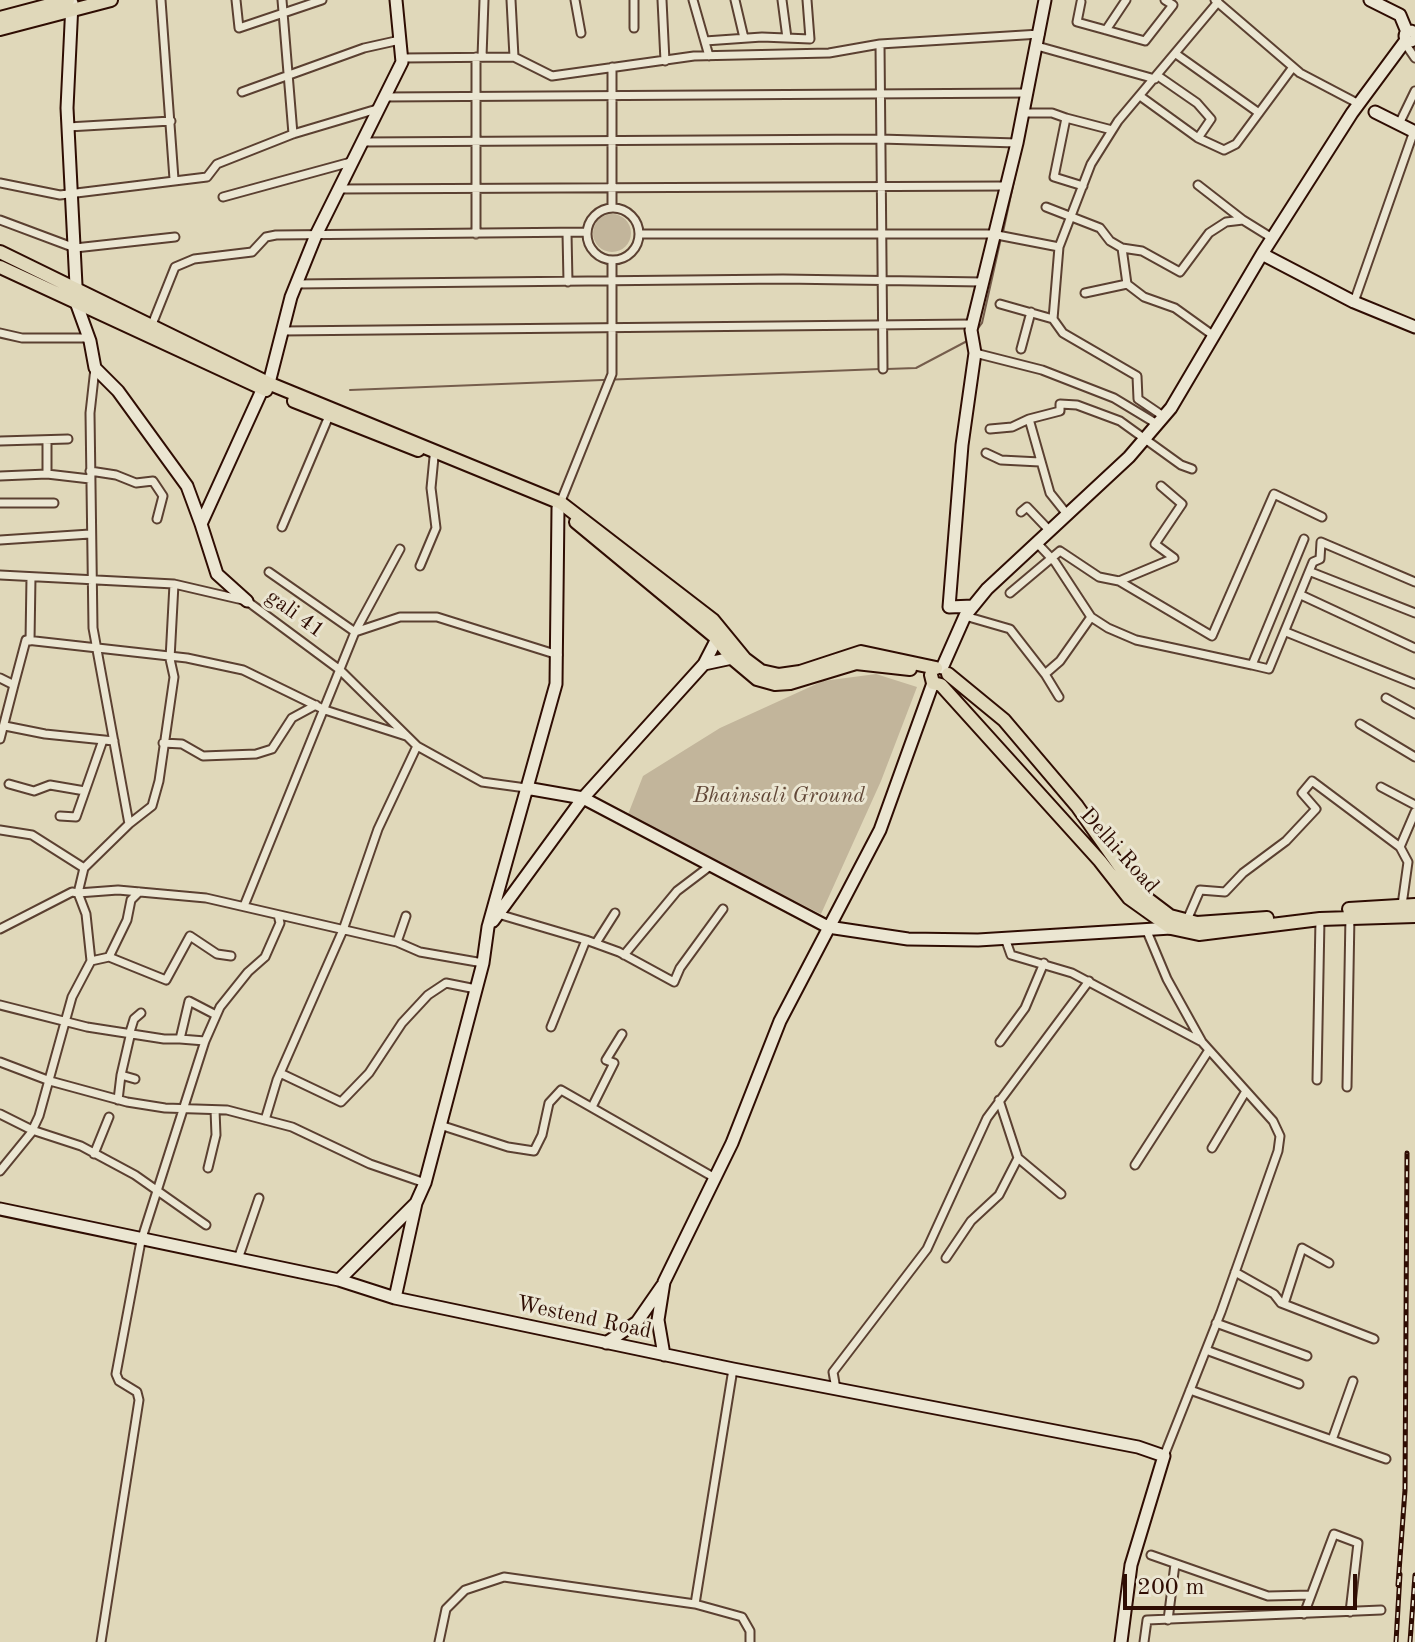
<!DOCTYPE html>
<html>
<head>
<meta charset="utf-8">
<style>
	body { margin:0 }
	#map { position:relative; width:1415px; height:1642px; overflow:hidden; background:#e0d8ba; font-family:"Old Standard TT",serif }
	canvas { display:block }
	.scale { position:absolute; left:1123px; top:1574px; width:234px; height:36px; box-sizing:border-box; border:4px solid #2f0d03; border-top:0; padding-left:10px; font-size:24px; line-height:28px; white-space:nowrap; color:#2f0d03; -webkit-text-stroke:6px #ebe6d2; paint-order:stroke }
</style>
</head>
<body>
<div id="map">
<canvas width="1415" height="1642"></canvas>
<div class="scale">200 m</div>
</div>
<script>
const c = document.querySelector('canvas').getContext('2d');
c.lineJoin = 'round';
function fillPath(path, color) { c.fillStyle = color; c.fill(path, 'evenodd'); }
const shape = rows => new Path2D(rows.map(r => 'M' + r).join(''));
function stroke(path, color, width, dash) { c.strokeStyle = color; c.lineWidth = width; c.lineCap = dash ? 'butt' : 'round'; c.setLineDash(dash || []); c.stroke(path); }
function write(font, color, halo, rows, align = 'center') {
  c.font = font + ' "Old Standard TT",serif'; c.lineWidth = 6; c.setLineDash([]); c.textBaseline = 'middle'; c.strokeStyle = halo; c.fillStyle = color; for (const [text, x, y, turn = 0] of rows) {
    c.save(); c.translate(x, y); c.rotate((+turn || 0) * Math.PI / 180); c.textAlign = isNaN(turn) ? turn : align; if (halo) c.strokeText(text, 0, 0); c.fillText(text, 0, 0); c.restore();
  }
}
fillPath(shape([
	'593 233a19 19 0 1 1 38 0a19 19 0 1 1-38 0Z',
	[876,674,917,687,881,781,821,914,627,817,643,776,720,728,823,681]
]), '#c2b59b');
stroke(shape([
	[1044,32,1050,0],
	[1003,232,1022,144],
	[976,331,982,323,1001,238],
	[887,369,916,368,969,340],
	[350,390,880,369]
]), '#755d4c', 2);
const street = shape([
	[161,0,174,179],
	[236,0,239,28,322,0],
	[282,0,293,134],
	[511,0,514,57],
	[575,0,581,33],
	[634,0,634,28],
	[662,0,665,61],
	[693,0,709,56],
	[735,0,744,38],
	[782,0,787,38],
	[1126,0,1106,30,1145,41,1173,5,1165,0],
	[1215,0,1300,73,1359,104],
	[1081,2,1077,22,1106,30],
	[705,41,762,37,810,39,807,0],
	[1404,42,1415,58],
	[880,44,883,369],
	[1037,46,1155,79],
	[1176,54,1259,113],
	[482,57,484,0],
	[402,58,514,57,552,76,694,56,829,53,880,44,1040,34],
	[1158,76,1197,103,1211,119,1198,138],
	[242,92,364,48,400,40],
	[1140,96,1198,138,1224,150,1236,144,1293,67],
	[384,97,1028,93],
	[1024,113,1052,113,1066,118],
	[1399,124,1415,91],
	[68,127,171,121],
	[362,142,880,139,1017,143],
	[0,183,60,195,207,177,217,164,293,134,377,109],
	[1198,185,1243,220],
	[1083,186,1054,177,1066,118,1112,130],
	[338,189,1005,186],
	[223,197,351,162],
	[1046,207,1100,228,1110,241,1122,248,1127,284,1144,297,1175,308,1214,336],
	'587 234a26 26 0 1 1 52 0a26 26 0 1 1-52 0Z',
	[612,208,612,67],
	[0,220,75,248,175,237],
	[567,233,568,282],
	[476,234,476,57],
	[639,234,992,234,1059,247,1053,319,1063,333,1137,376,1138,399,1163,416],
	[1059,247,1091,164,1118,121,1218,2],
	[1122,248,1142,251,1180,272,1209,233,1226,222,1243,220,1272,238],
	[296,284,783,279,983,282],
	[1085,293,1127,284],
	[1354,302,1414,131],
	[1000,304,1053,319],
	[151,327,175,267,194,259,252,252,266,237,276,235,587,232],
	[282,331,972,324],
	[0,333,22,338,89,338],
	[1021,349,1031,312],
	[975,353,1042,370,1114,398,1157,424],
	[990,429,1012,427,1029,419],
	[47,440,47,474],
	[0,441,68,439],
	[986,453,1001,460,1040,462],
	[90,471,116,475,136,483,153,481,163,496,157,519],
	[0,476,47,474,90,479],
	[0,503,54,503],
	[559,506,612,374,612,260],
	[1021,512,1027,507,1048,529],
	[1066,513,1050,493,1029,419,1060,411,1060,404,1077,405,1120,421,1181,465,1192,469],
	[282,527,329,416],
	[0,540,90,534],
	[1036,542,1055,562,1091,617,1108,628,1136,640,1252,665,1304,539],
	[420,566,436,528,431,488,434,457],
	[269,572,355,632,400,617,437,617,558,655],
	[1311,572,1415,613],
	[0,575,174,584,247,601,340,670,417,746,482,782,526,788],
	[1119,581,1212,636,1274,494,1322,517],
	[1010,593,1060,551,1099,577,1119,581,1174,558,1155,544,1182,504,1161,486],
	[1301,595,1415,648],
	[965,616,1010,629,1045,674,1060,661,1091,617],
	[1286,632,1415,684],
	[30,641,31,577],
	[1252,665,1269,669,1313,562,1320,559,1321,542,1415,582],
	[1045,674,1059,697],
	[0,678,14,685,0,739],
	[14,685,26,640,187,658,243,670,325,710,406,736],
	[1386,698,1415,714],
	[1360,724,1415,757],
	[5,726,45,734,114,741],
	[163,743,182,744,203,756,256,754,272,749,292,718,316,705],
	[9,784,34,791,50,785,85,791],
	[1381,787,1415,805],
	[60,816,76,817,103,740],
	[129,824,152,806,159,781,174,677,170,659,174,584],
	[0,830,32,835,84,868,78,893,72,892,0,929],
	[84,868,129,824,93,628,90,413,95,368],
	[1402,905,1408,862,1400,847,1415,812],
	[244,906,355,632,400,549],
	[498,914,586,940,619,952,674,982,680,968,723,909],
	[1187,920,1200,890,1225,892,1243,873,1286,841,1316,809,1302,793,1312,781,1400,847],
	[1146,929,1167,979,1202,1042,1273,1121,1280,1136,1278,1151,1221,1312,1164,1456],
	[1005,938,1011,955,1072,973,1200,1041],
	[397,942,406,916],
	[596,943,615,913],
	[624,955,677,891,710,866],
	[109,957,166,980,190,936,217,954,231,956],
	[91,961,86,914,78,893,118,890,206,898,397,942,420,952,483,963],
	[0,1005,87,1027,164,1039,180,1039,189,1001,216,1015],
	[551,1027,586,940],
	[130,1032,134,1019,141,1013],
	[131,1032,121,1075,135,1079],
	[180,1039,205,1041],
	[1000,1042,1025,1008,1044,963],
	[0,1062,50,1081,127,1102,165,1108,227,1110,292,1127,370,1164,425,1183],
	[280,1073,341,1102,369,1073,402,1023,428,995,446,983,476,989],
	[1317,1080,1320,919],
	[1347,1087,1350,915],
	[118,1100,121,1075],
	[999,1100,1018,1158,1061,1194],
	[592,1107,614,1063,606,1060,622,1034],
	[0,1114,32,1130,81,1146,135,1175,206,1225],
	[265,1120,277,1080,343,930,378,829,417,746],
	[440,1125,508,1147,534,1151,542,1135,549,1103,561,1090,715,1178],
	[1212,1148,1246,1091],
	[94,1154,109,1117],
	[1135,1165,1209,1050],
	[208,1168,216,1135,215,1110],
	[0,1171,31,1133,39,1116,72,997,91,961,109,957,127,920,131,900,139,892],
	[946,1258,971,1221,999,1195,1018,1158],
	[238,1259,259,1198],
	[1235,1272,1274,1294,1281,1303,1374,1339],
	[1284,1304,1302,1248,1329,1263],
	[1216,1323,1307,1356],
	[1206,1350,1299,1384],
	[733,1369,695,1604,742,1617,750,1631,750,1642],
	[836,1389,833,1372,927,1249,987,1118,1089,981],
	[1190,1390,1386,1459],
	[1332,1440,1353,1381],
	[1151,1555,1268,1596,1311,1595],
	[1304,1614,1334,1534,1358,1543,1350,1612],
	[1168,1620,1175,1564],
	[101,1642,139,1400,137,1392,119,1381,116,1374,141,1241,205,1041,220,1007,248,972,265,957,280,923,278,915],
	[439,1642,446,1609,465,1590,504,1577,695,1604],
	[1144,1642,1147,1620,1381,1610]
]);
const secondary = shape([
	[1370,0,1400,15,1407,32],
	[72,3,67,108,77,305,90,341,95,368,118,391,187,486,201,524],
	'1405 36a5 5 0 1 1 10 0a5 5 0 1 1-10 0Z',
	[1375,112,1415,132],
	[1262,254,1354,302,1415,327],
	[269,383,291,297,316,235,402,62,396,0],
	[247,601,217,574,201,524,263,388],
	[973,606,949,607,962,445,975,353,971,330,1017,143,1045,0],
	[704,664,732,658,739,653],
	[942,668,965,616,987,589,1129,457,1171,408,1262,254,1352,113,1406,40],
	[526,788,583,798,828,927,908,939,978,940,1171,928,1171,923],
	[493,921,583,798,704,664,721,631],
	[0,1209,339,1280,395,1298,733,1369,1138,1447,1164,1456,1131,1565,1121,1642],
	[339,1280,416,1203,425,1183,483,963,488,927,556,684,558,508],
	[395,1298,416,1203],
	[606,1343,637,1322,662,1286],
	[664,1355,658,1320,664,1282,732,1143,780,1021,880,830,933,683]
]);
const primary = shape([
	[0,18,68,0],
	[0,29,111,0],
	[0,252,268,383,561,503,713,620,745,659,761,671,779,675,800,672,861,652,936,668],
	[0,267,266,390],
	[294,401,418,450],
	[576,522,715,637,732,658,757,679,775,684,790,683,856,663,910,669],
	[948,674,1004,720,1077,806,1137,891,1170,916,1197,923,1267,918],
	[931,675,933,683,941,685,1100,861,1129,898,1171,928,1199,934,1320,919,1415,916],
	[1349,909,1415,905]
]);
stroke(street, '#5b4031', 11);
stroke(secondary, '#2f0d03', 15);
stroke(primary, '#2f0d03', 16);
stroke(street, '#ebe6d2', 7);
stroke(secondary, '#ebe6d2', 11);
stroke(primary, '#e0d8ba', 12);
const rail = shape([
	[1398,1585,1405,1490,1407,1153],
	[1396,1642,1400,1574],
	[1410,1642,1415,1575]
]);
stroke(rail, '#2f0d03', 5);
stroke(rail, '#ebe6d2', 2, [6]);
write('22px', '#2f0d03', '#ebe6d2', [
	["gali 41",295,614,36],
	["Delhi Road",1119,851,48],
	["Westend Road",584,1318,12]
]);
write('italic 22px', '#624838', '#ebe6d2', [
	["Bhainsali Ground",779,796]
]);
</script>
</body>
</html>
